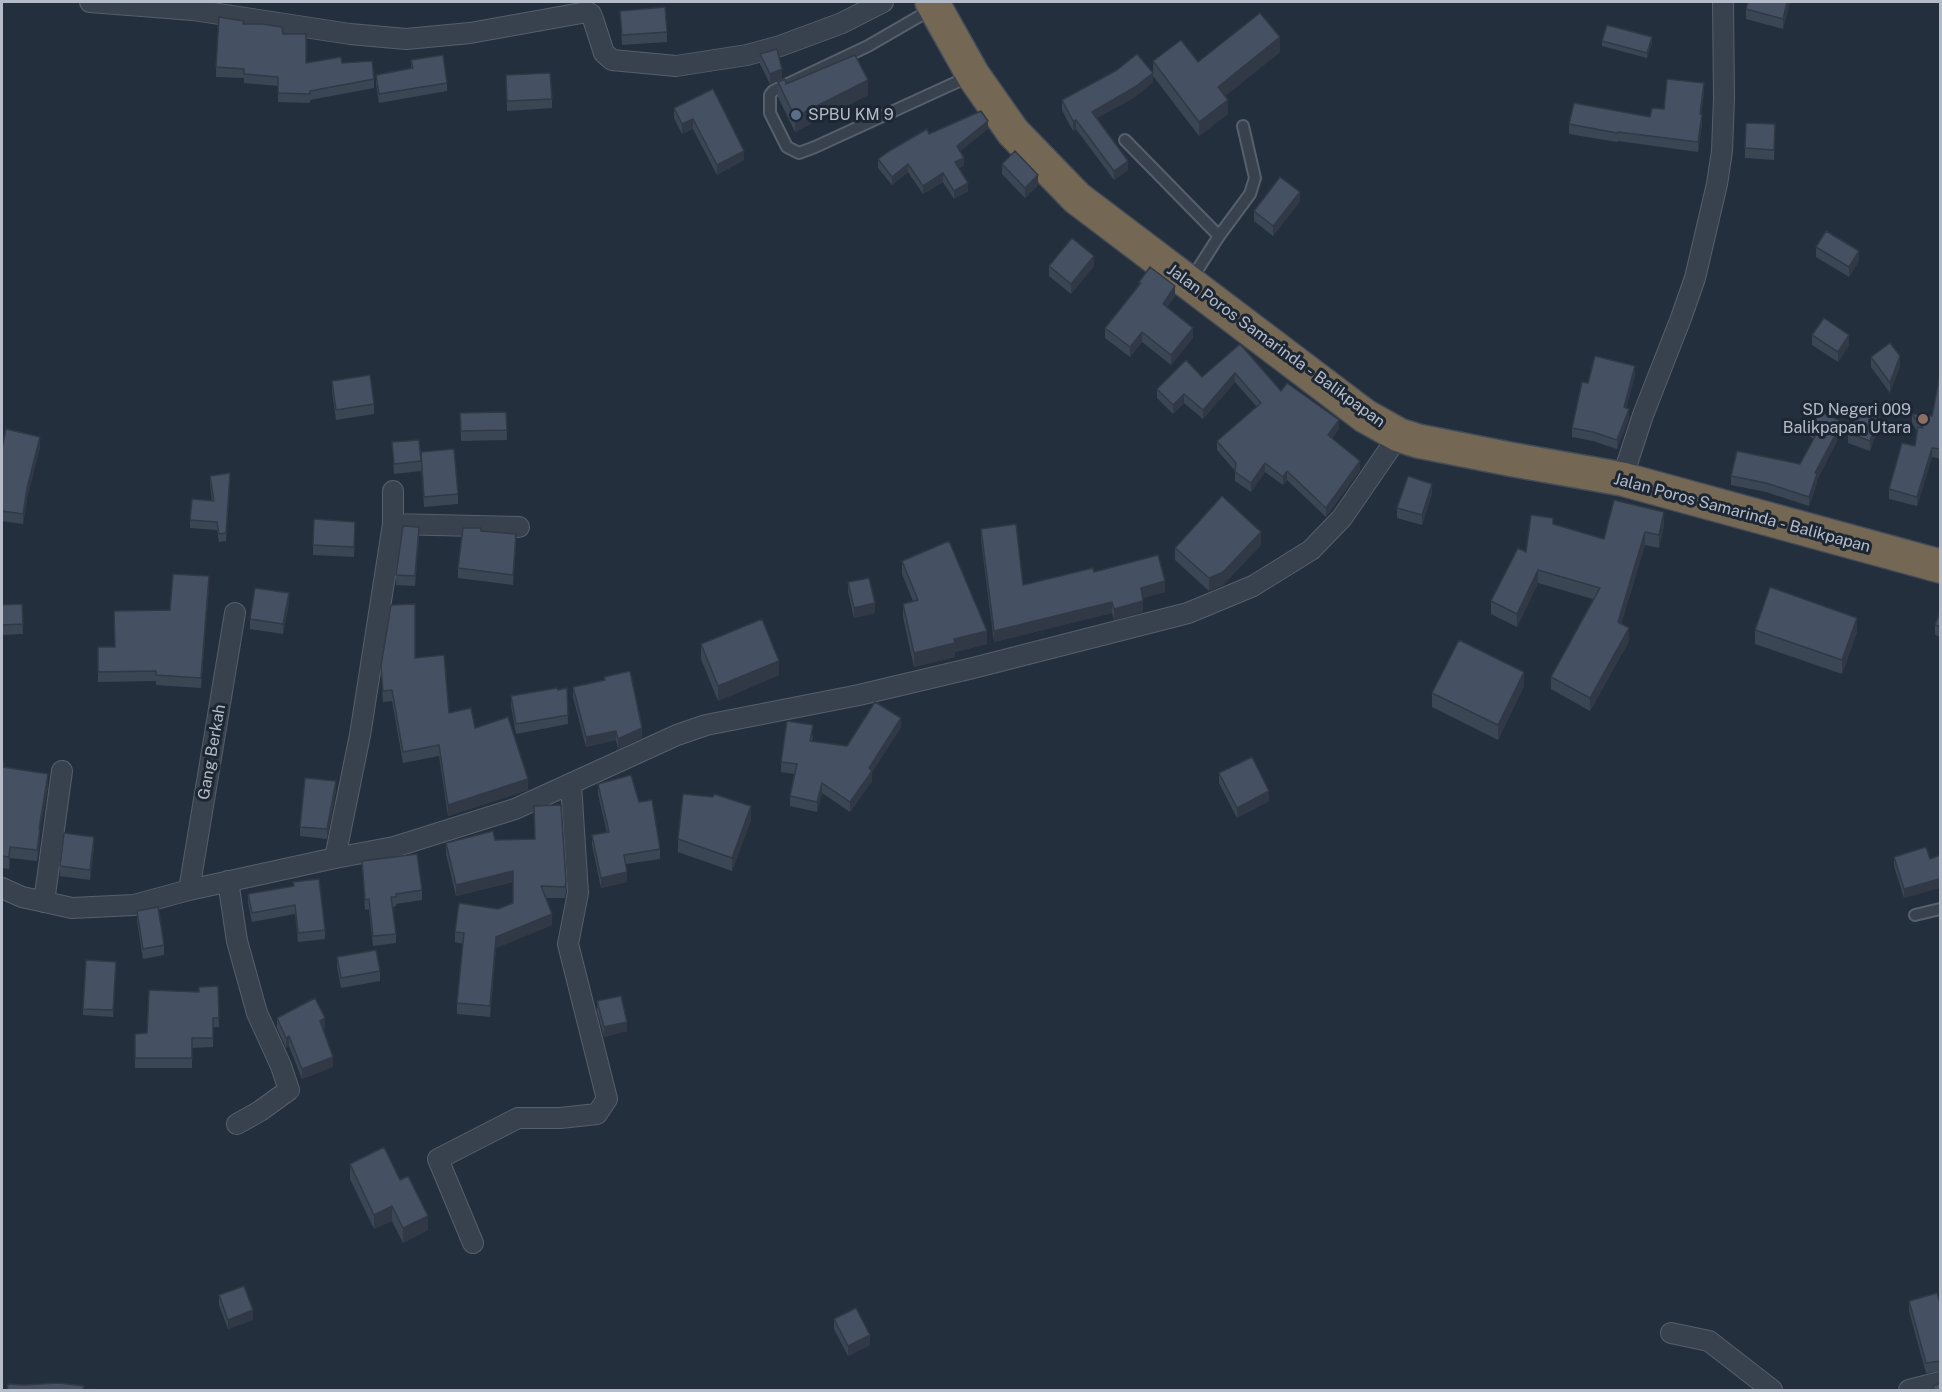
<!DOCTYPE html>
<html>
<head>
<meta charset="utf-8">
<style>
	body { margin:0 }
	#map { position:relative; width:1942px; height:1392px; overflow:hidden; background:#242f3e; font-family:"Public Sans",sans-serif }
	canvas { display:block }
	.frame { position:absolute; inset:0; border:3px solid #b4bcc9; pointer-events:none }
</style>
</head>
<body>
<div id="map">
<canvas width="1942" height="1392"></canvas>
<div class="frame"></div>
</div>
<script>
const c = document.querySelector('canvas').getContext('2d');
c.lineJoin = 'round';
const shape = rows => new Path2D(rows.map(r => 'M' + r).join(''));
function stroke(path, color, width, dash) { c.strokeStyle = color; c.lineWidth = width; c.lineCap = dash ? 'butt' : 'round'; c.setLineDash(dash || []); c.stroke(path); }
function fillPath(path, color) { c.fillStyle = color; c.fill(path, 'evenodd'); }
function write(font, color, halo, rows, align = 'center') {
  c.font = font + ' "Public Sans",sans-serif'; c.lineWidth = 6; c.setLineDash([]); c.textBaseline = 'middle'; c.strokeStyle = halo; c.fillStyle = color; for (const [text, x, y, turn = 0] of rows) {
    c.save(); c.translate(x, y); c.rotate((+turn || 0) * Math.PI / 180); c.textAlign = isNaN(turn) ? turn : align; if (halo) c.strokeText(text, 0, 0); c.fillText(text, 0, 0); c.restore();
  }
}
const lane = shape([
	[932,9,868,46,773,91,770,95,770,113,787,147,799,153,815,147,970,76],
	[1125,140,1219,236],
	[1191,280,1219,236,1250,194,1255,178,1243,126],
	[1915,915,1940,909]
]);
const street = shape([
	[90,2,193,10,350,34,406,39,470,33,587,12,591,14,593,19,604,53,612,60,676,66,747,55,780,46,842,23,883,2],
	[1622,479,1643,415,1681,318,1695,278,1717,184,1722,151,1724,98,1723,2],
	[393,491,393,524],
	[335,858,360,735,393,524,519,527],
	[228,881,237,941,257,1013,281,1066,289,1090,260,1111,237,1124],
	[2,888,22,897,72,908,134,905,189,890,335,858,394,847,515,809,677,735,706,725,859,695,973,668,1188,613,1253,586,1311,550,1342,518,1399,435],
	[189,890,235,613],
	[44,902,62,771],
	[473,1243,438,1159,518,1118,560,1118,597,1114,607,1099,568,944,578,893,571,784],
	[1671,1333,1709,1341,1772,1390],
	[1909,1390,1940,1382]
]);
const highway = shape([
	[932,2,973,75,1013,132,1077,198,1365,416,1399,435,1418,441,1509,459,1622,479,1940,566]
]);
stroke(lane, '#565f6c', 14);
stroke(street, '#565f6c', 22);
stroke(highway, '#434c59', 36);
stroke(lane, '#38414e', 10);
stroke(street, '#38414e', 20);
stroke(highway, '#746855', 33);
fillPath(shape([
	[1790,2,1783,29,1746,19,1746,9],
	[620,11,667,32,667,42,622,45],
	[243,24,283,34,306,63,342,63,374,79,374,88,310,100,310,103,278,102,278,86,244,83,244,78,216,77,216,67],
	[1602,41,1652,42,1647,58,1602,46],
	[1280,52,1225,96,1228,114,1199,136,1153,76,1153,82,1135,97,1097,118,1128,170,1114,180,1076,129,1073,131,1062,110,1062,100,1153,72,1153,61,1198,62],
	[760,54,782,79,770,84,760,64],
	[411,60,447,83,447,91,379,103,376,84,376,75,411,68],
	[506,75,552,99,552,108,507,111],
	[778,82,786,84,868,95,795,132,778,97],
	[713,89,744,160,717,175,693,129,682,134,674,118,674,108],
	[1704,93,1701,114,1702,124,1698,152,1618,141,1617,142,1569,134,1569,124,1650,117,1664,109],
	[988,129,960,151,964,166,959,168,968,191,954,199,943,182,923,194,908,172,892,185,878,168,878,159,929,134],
	[1775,134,1774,160,1745,158,1745,148],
	[1002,164,1038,185,1025,198,1002,174],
	[1300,201,1273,236,1254,221,1254,211],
	[1816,247,1859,261,1849,277,1816,257],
	[1049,266,1094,266,1071,294,1049,276],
	[1139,282,1175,296,1167,307,1193,338,1171,365,1142,342,1130,357,1105,338,1105,328,1139,285],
	[1812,335,1849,345,1838,362,1812,345],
	[1240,344,1281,391,1339,429,1332,438,1360,470,1326,517,1287,480,1283,485,1265,472,1251,492,1235,481,1235,471,1217,450,1217,441,1257,407,1235,382,1203,419,1184,403,1173,414,1157,398,1157,389,1202,377],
	[1871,357,1900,366,1890,393,1871,367],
	[1941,370,1941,459,1932,457,1917,506,1889,499,1889,489,1915,446,1917,431,1912,423,1912,414,1932,416],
	[1635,375,1626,408,1629,418,1617,449,1593,441,1572,437,1572,428,1588,383],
	[332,381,374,404,374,414,336,420,332,391],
	[506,412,507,440,461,441,460,413],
	[1880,423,1870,451,1848,443,1848,433],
	[1809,427,1842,431,1817,480,1817,483,1809,506,1766,492,1731,485,1731,476,1800,464,1814,439,1809,436],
	[392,442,421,457,458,494,458,504,424,507,421,466,421,471,394,474],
	[40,447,27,498,23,524,2,521,2,448],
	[210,476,230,481,226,541,219,542,217,530,190,528,190,520,212,501,210,484],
	[1432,494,1422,525,1397,518,1397,508],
	[1553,524,1604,539,1664,525,1659,548,1645,545,1621,624,1629,641,1590,711,1551,689,1551,677,1593,599,1538,583,1517,627,1491,614,1491,601,1526,552],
	[981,529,1023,585,1094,572,1165,592,1142,598,1143,612,1114,620,1112,613,994,642,981,540],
	[355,532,354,557,313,555,313,545],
	[419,537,415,586,396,585,396,575],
	[516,544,513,585,458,578,458,568],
	[1261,545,1223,585,1209,591,1175,560,1175,548],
	[902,561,987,644,955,652,955,657,914,667,903,617,903,604,913,601,902,574],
	[848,582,875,613,854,618,848,592],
	[209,586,201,688,156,685,156,681,98,682,98,647,115,647,170,610],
	[289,603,283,634,250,629,250,619],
	[22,604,23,634,2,635,2,605],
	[1941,610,1941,637,1935,635,1935,625],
	[1755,630,1857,632,1842,674,1755,644],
	[701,644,779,675,718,701,701,659],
	[415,658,449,713,475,728,528,790,448,816,439,756,403,763,392,701,383,702,381,666],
	[604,677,642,738,618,749,616,740,586,747,573,697,573,687,604,680],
	[1524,686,1498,740,1432,707,1432,693],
	[567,688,568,724,516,734,511,706,511,696,558,690],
	[901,727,872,772,872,781,850,812,822,793,817,812,790,806,790,796,794,774,781,772,781,762,813,735,812,741,847,746],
	[2,763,4,767,48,786,40,830,40,840,37,861,10,858,9,869,2,868],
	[1219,773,1269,801,1237,818,1219,783],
	[598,784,639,802,660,849,660,859,626,864,627,882,601,888,592,845,592,835,607,833,598,794],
	[336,790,327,839,300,836,300,827],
	[561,805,566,892,565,898,546,898,552,925,496,948,490,1017,457,1014,457,1003,463,944,455,942,455,932,498,909,513,903,513,882,456,896,446,854,446,843,495,840,534,839],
	[751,820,732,871,678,852,678,839],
	[94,847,90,880,60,876,60,866],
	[1941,855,1941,892,1939,888,1904,898,1894,866,1894,857,1930,859],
	[362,861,422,890,422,900,396,904,396,906,393,907,396,934,396,943,373,946,369,909,365,910],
	[293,886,325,930,325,939,298,942,295,914,252,922,248,903,248,894],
	[137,911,164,945,164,955,143,959,137,921],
	[337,957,380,971,380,981,341,988,337,967],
	[116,962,113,1017,83,1015,83,1009],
	[218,986,219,1027,213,1027,213,1047,192,1048,192,1068,135,1068,135,1034,147,1033,199,992],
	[597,1001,627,1031,604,1037,597,1011],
	[277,1018,325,1028,323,1029,333,1067,302,1079,289,1046,286,1048,277,1028],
	[350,1164,400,1180,428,1230,403,1243,392,1221,374,1229,350,1179],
	[219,1295,253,1320,228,1329,219,1305],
	[1909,1301,1941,1307,1941,1371,1926,1373,1909,1311],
	[834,1319,870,1345,848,1356,834,1329]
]), '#3b4654');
fillPath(shape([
	[1787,2,1790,2,1783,29,1783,19],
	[1280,37,1280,52,1218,102,1218,87],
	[1652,37,1652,42,1647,58,1647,53],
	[782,69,782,79,770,84,770,74],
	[1153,73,1153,82,1135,97,1092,121,1092,112],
	[868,80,868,95,795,132,795,117],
	[1704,83,1704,93,1700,124,1700,114],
	[1228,100,1228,114,1199,136,1199,122],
	[1702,114,1702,124,1698,152,1698,142],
	[693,119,693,129,682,134,682,124],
	[1076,120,1076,129,1073,131,1073,121],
	[988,121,988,129,957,154,957,146],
	[744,151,744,160,717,175,717,165],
	[964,158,964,166,955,170,955,162],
	[1128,161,1128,170,1114,180,1114,171],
	[908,164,908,172,892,185,892,177],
	[943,173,943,182,923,194,923,186],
	[1038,175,1038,185,1025,198,1025,188],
	[968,183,968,191,954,199,954,191],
	[1300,192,1300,201,1273,236,1273,226],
	[1859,251,1859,261,1849,277,1849,267],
	[1094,256,1094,266,1071,294,1071,284],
	[1175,286,1175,296,1163,313,1163,304],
	[1193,328,1193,338,1171,365,1171,355],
	[1142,332,1142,342,1130,357,1130,347],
	[1849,335,1849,345,1838,362,1838,352],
	[1900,356,1900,366,1890,393,1890,383],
	[1635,366,1635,375,1624,416,1624,407],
	[1235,373,1235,382,1203,419,1203,410],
	[1184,394,1184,403,1173,414,1173,405],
	[1629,409,1629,418,1617,449,1617,440],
	[1880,413,1880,423,1870,451,1870,441],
	[1339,420,1339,429,1328,444,1328,435],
	[1842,422,1842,431,1817,480,1817,483,1809,506,1809,497,1815,473],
	[40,437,40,447,27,498,23,524,23,514,27,488],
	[1932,448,1932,457,1917,506,1917,497],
	[1360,461,1360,470,1326,517,1326,508],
	[1265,463,1265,472,1251,492,1251,483],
	[1287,471,1287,480,1283,485,1283,477],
	[1432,484,1432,494,1422,525,1422,515],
	[1664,512,1664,525,1659,548,1659,535],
	[419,527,419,537,415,586,415,576],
	[1261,532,1261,545,1223,585,1209,591,1209,578],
	[1645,532,1645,545,1618,635,1618,622],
	[516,534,516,544,513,585,513,575],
	[1538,570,1538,583,1517,627,1517,614],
	[209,576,209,586,201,688,201,678],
	[1165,581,1165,592,1141,599,1141,588],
	[289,593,289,603,283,634,283,624],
	[1143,601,1143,612,1114,620,1114,609],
	[1112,602,1112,613,994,642,994,631],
	[875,603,875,613,854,618,854,608],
	[1857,618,1857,632,1842,674,1842,660],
	[1629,628,1629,641,1590,711,1590,698],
	[987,631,987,644,955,652,955,657,914,667,914,653,954,639],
	[779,661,779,675,718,701,718,686],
	[1524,672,1524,686,1498,740,1498,725],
	[901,718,901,727,872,772,872,781,850,812,850,802,869,768],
	[642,728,642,738,618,749,618,739],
	[616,731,616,740,586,747,586,737],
	[48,774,48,786,40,830,40,840,37,861,39,829],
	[528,779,528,790,448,816,448,805],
	[336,781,336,790,327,839,327,829],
	[822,783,822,793,817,812,817,802],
	[1269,791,1269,801,1237,818,1237,808],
	[751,806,751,820,732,871,732,858],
	[94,837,94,847,90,880,90,870],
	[10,847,10,858,9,869,9,857],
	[513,871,513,882,456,896,456,885],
	[627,872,627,882,601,888,601,878],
	[1939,879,1939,888,1904,898,1904,889],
	[552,914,552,925,496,948,490,1017,490,1006,496,937],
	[325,1018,325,1028,320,1031,320,1021],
	[627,1022,627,1031,604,1037,604,1027],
	[289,1036,289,1046,286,1048,286,1038],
	[333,1057,333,1067,302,1079,302,1069],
	[392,1206,392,1221,374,1229,374,1215],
	[428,1216,428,1230,403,1243,403,1228],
	[253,1310,253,1320,228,1329,228,1320],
	[870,1335,870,1345,848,1356,848,1346]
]), '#303945');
const building = shape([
	[1748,2,1787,2,1783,19,1746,9,1748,2],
	[665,7,667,32,622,35,620,11,665,7],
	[1260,13,1280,37,1218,87,1228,100,1199,122,1153,61,1181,40,1198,62,1260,13],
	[219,17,244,21,243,24,262,24,282,27,283,34,306,34,306,63,341,57,342,63,372,61,374,79,310,91,310,94,278,93,278,77,244,74,244,69,216,67,219,17],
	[1607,25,1652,37,1647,53,1602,41,1607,25],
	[777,49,782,69,770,74,760,54,777,49],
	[1137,54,1153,73,1135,87,1092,112,1128,161,1114,171,1076,120,1073,121,1062,100,1117,70,1137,54],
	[443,55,447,83,379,94,376,75,413,68,411,60,443,55],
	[855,55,868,80,795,117,778,82,785,79,786,84,855,55],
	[550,73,552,99,507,101,506,75,550,73],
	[1667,79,1704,83,1700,114,1702,114,1698,142,1618,132,1617,133,1569,124,1574,103,1650,117,1652,108,1664,109,1667,79],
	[713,89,744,151,717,165,693,119,682,124,674,108,713,89],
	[981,111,988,121,957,146,964,158,955,162,968,183,954,191,943,173,923,186,908,164,892,177,878,159,891,150,927,129,929,134,981,111],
	[1746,123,1775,124,1774,150,1745,148,1746,123],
	[1015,151,1038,175,1025,188,1002,164,1015,151],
	[1280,177,1300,192,1273,226,1254,211,1280,177],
	[1826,231,1859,251,1849,267,1816,247,1826,231],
	[1072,238,1094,256,1071,284,1049,266,1072,238],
	[1150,267,1175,286,1163,304,1193,328,1171,355,1142,332,1130,347,1105,328,1141,283,1139,282,1150,267],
	[1824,318,1849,335,1838,352,1812,335,1824,318],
	[1890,343,1900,356,1890,383,1871,357,1890,343],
	[1240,344,1281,391,1287,383,1339,420,1328,435,1360,461,1326,508,1287,471,1283,477,1265,463,1251,483,1235,472,1236,463,1217,441,1261,403,1235,373,1203,410,1184,394,1173,405,1157,389,1186,360,1202,377,1240,344],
	[1595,356,1635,366,1624,407,1629,409,1617,440,1593,432,1572,428,1582,382,1588,383,1595,356],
	[1941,370,1941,449,1932,448,1917,497,1889,489,1902,443,1915,446,1918,427,1923,428,1912,414,1932,416,1941,370],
	[370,375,374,404,336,410,332,381,370,375],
	[1857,406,1880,413,1870,441,1848,433,1857,406],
	[1817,410,1842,422,1815,473,1817,474,1809,497,1766,483,1731,476,1737,451,1800,464,1818,431,1809,427,1817,410],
	[506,412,507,430,461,431,460,413,506,412],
	[6,429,40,437,27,488,23,514,2,511,2,448,6,429],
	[419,440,421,461,394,464,392,442,419,440],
	[454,449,458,494,424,497,421,452,454,449],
	[230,473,226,533,219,534,217,522,190,520,192,499,214,501,210,476,230,473],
	[1408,476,1432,484,1422,515,1397,508,1408,476],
	[1222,496,1261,532,1223,572,1209,578,1175,548,1222,496],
	[1614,500,1664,512,1659,535,1645,532,1618,622,1629,628,1590,698,1551,677,1600,588,1538,570,1517,614,1491,601,1518,548,1526,552,1531,515,1553,518,1553,524,1604,539,1614,500],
	[314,519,355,522,354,547,313,545,314,519],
	[1016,524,1023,585,1093,568,1094,572,1158,555,1165,581,1141,588,1143,601,1114,609,1112,602,994,631,981,529,1016,524],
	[403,526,419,527,415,576,396,575,403,526],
	[463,528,481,528,481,531,516,534,513,575,458,568,463,528],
	[949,541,987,631,954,639,955,643,914,653,903,604,918,600,902,561,949,541],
	[173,574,209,576,201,678,156,675,156,671,98,672,98,647,115,647,114,611,170,610,173,574],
	[869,578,875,603,854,608,848,582,869,578],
	[1770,587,1857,618,1842,660,1755,630,1770,587],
	[255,588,289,593,283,624,250,619,255,588],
	[22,604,23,624,2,625,2,605,22,604],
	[415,604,415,658,444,655,449,713,471,708,475,728,508,717,528,779,448,805,439,745,403,752,392,690,383,691,381,666,391,605,415,604],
	[1941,610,1941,627,1935,625,1941,610],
	[762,619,779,661,718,686,701,644,762,619],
	[1459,640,1524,672,1498,725,1432,693,1459,640],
	[630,671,642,728,618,739,616,731,586,737,573,687,605,680,604,677,630,671],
	[557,688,558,690,567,688,568,715,516,724,511,696,557,688],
	[875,702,901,718,869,768,872,771,850,802,822,783,817,802,790,796,797,764,781,762,787,721,813,725,810,741,847,746,875,702],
	[1252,757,1269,791,1237,808,1219,773,1252,757],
	[2,763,4,763,3,767,48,774,39,829,40,829,37,850,10,847,9,857,2,856,2,763],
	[631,775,639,802,652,800,660,849,624,855,627,872,601,878,592,835,609,832,598,784,631,775],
	[305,778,336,781,327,829,300,827,305,778],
	[683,794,713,797,714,794,751,806,732,858,678,839,683,794],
	[561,805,566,881,565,887,541,886,552,914,496,937,490,1006,457,1003,464,933,455,932,459,903,498,909,513,903,513,871,456,885,446,843,493,831,495,840,535,839,534,806,561,805],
	[64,833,94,837,90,870,60,866,64,833],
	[1926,847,1930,859,1941,855,1941,883,1939,879,1904,889,1894,857,1926,847],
	[417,854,422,890,396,894,396,897,391,897,396,934,373,936,369,899,365,900,362,861,417,854],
	[319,879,325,930,298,933,295,905,252,913,248,894,294,886,293,882,319,879],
	[158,907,164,945,143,949,137,911,158,907],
	[376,950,380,971,341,978,337,957,376,950],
	[86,960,116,962,113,1010,83,1009,86,960],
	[218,986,219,1018,213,1018,213,1038,192,1038,192,1058,135,1058,135,1034,147,1033,149,990,199,992,199,987,218,986],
	[621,996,627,1022,604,1027,597,1001,621,996],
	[315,998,325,1018,320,1021,333,1057,302,1069,289,1036,286,1038,277,1018,315,998],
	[384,1147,400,1180,408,1176,428,1216,403,1228,392,1206,374,1215,350,1164,384,1147],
	[244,1286,253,1310,228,1320,219,1295,244,1286],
	[1937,1293,1941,1307,1941,1361,1926,1363,1909,1301,1937,1293],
	[856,1308,870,1335,848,1346,834,1319,856,1308],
	[59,1383,84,1386,83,1389,105,1390,7,1390,8,1384,23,1385,59,1383],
	[1941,1383,1941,1390,1934,1390,1933,1386,1941,1383]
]);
fillPath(building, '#455162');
stroke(building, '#303945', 1.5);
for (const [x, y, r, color] of [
	[796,115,6,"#5c6f8a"],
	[1923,419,6,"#8d6e63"]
]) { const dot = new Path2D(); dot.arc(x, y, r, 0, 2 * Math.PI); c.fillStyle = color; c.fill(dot); stroke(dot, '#1d2633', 2); }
write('16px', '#b4bcc9', '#1d2633', [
	["SPBU KM 9",808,115],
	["SD Negeri 009",1911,410,"right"],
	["Balikpapan Utara",1911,428,"right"]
], 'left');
write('16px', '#b4bcc9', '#1d2633', [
	["Jalan Poros Samarinda - Balikpapan",1276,346,36],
	["Jalan Poros Samarinda - Balikpapan",1742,513,15],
	["Gang Berkah",212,752,-80]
]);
</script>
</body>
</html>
